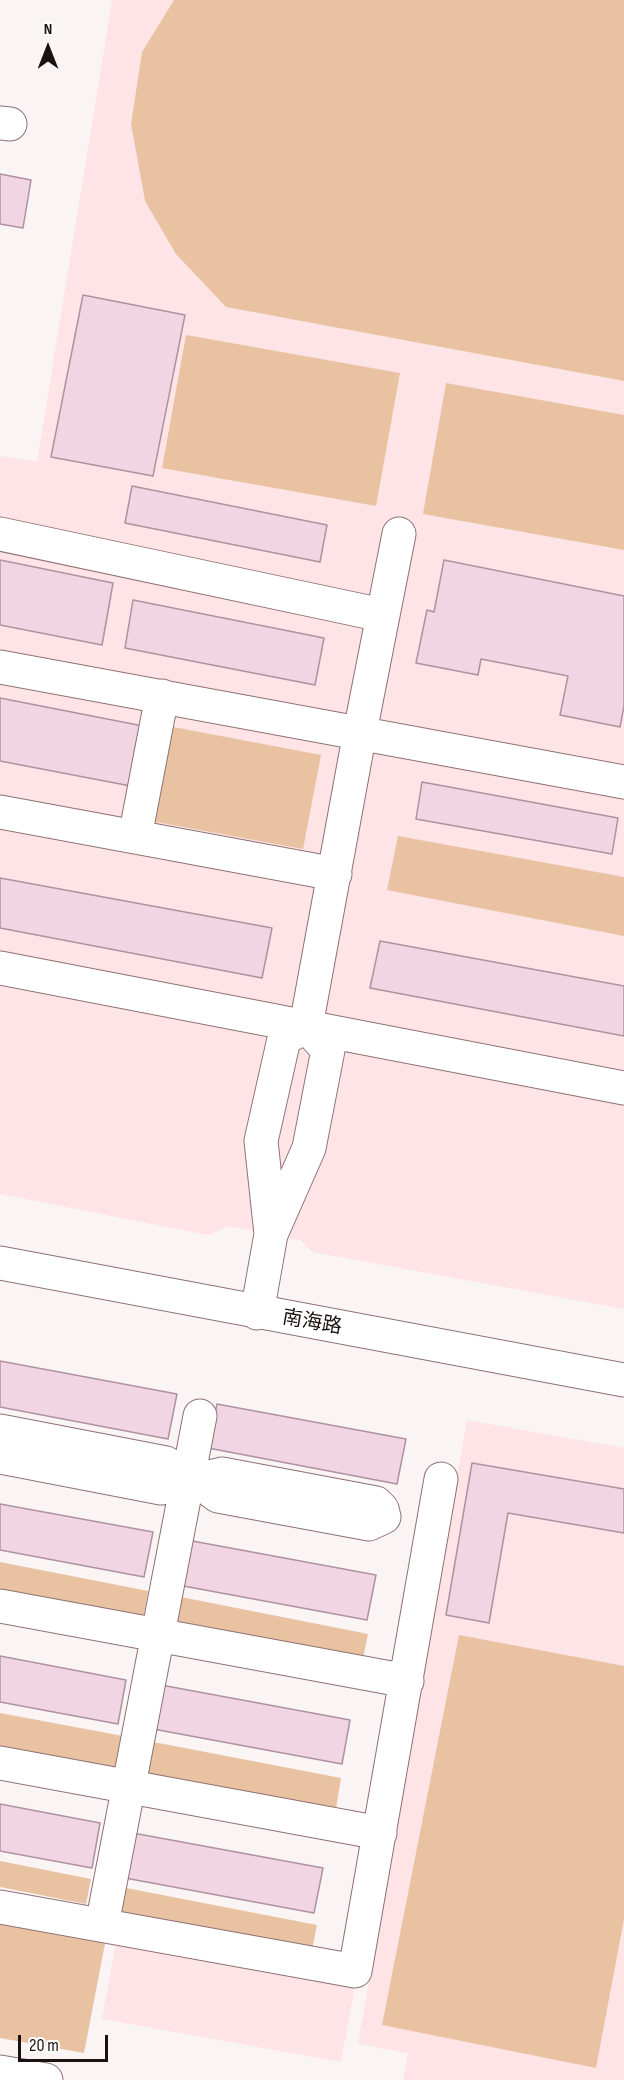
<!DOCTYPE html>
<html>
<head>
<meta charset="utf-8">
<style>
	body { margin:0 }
	#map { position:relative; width:624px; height:2080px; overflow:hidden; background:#fbf4f5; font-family:"Sofia Sans Condensed",sans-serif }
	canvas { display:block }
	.north { position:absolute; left:18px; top:18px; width:60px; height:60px; -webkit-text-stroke:4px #fff; paint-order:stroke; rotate:0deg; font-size:16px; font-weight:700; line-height:24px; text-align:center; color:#1c1112 }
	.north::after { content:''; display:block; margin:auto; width:21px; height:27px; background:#1c1112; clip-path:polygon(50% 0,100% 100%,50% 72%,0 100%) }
	.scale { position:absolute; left:18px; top:2035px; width:90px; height:27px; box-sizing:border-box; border:3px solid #1c1112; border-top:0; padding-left:8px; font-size:18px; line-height:21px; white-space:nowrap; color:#1c1112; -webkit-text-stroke:4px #fff; paint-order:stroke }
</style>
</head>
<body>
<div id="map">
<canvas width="624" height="2080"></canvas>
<div class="north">N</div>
<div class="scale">20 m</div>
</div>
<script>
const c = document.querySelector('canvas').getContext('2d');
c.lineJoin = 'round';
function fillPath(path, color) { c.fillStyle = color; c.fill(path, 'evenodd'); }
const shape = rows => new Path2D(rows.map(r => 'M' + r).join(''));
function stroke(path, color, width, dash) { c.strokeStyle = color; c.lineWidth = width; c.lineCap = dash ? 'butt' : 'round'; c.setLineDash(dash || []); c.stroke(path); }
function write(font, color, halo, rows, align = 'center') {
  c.font = font + ' "Sofia Sans Condensed","Noto Sans SC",sans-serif'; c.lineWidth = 5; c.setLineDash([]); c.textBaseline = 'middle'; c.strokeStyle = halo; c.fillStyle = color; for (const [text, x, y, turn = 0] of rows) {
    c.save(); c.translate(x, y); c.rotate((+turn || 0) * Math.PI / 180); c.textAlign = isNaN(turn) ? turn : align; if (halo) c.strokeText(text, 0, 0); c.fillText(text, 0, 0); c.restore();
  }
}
fillPath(shape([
	[112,0,174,0,142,52,131,124,145,201,226,307,624,381,624,1309,312,1252,300,1240,229,1226,208,1235,0,1194,0,456,37,462],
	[467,1420,624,1448,624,2080,403,2080,408,2053,358,2044],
	[117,1937,356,1980,341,2062,102,2019]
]), '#fee4e6');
fillPath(shape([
	[174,0,624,0,624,381,226,307,176,254,145,201,131,124,142,52],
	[186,335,400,373,376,506,162,468],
	[446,383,624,415,624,550,423,514],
	[168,726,321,755,303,849,151,821],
	[398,836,624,877,624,936,387,890],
	[0,1562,148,1591,142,1626,0,1598],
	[176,1596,368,1634,361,1668,170,1630],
	[459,1635,624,1666,624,1919,596,2068,382,2025],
	[0,1713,123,1736,116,1771,0,1749],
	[148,1741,341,1778,335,1815,142,1778],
	[0,1861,91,1879,86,1904,0,1887],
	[121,1887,317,1925,312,1950,116,1911],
	[0,1915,107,1933,84,2053,0,2038]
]), '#e8c2a1');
const building = shape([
	[0,174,31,180,23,228,0,224,0,174],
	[83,295,185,315,153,476,51,457,83,295],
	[132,486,327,525,320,562,125,523,132,486],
	[0,560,113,583,102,645,0,625,0,560],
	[444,560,624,596,624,706,620,727,560,715,568,676,481,659,478,675,416,663,427,610,434,612,444,560],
	[133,600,324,638,315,685,125,648,133,600],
	[0,698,148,727,136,787,0,761,0,698],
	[422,782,618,818,612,854,416,819,422,782],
	[0,878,272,928,262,978,0,928,0,878],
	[380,941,624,986,624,1036,370,988,380,941],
	[0,1361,177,1394,168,1439,0,1407,0,1361],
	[217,1404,406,1439,397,1484,208,1448,217,1404],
	[472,1463,624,1489,624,1533,508,1513,489,1623,446,1615,472,1463],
	[0,1504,153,1532,144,1577,0,1550,0,1504],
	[187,1540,376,1575,367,1620,178,1585,187,1540],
	[0,1656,126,1680,118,1724,0,1702,0,1656],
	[161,1685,350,1720,342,1764,153,1729,161,1685],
	[0,1804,100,1823,92,1868,0,1851,0,1804],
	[133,1833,323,1868,314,1913,125,1878,133,1833]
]);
fillPath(building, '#f2d5e3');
stroke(building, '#ae929f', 1.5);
const minor = shape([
	[0,123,10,124],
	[0,534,382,615],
	[0,667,624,782],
	[0,812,335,874],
	[135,837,162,696],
	[0,968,624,1088],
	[272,1232,309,1148,328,1050,306,1026],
	[257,1313,271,1234,261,1141,284,1039,306,1026,360,732,399,534],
	[0,1431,166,1463,174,1468,179,1478,172,1486,161,1488,0,1457],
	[222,1474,376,1503,382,1509,384,1517,369,1524,218,1496,210,1490,206,1482,213,1476,222,1474],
	[0,1606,407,1681],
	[0,1763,380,1833],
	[0,1907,355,1971,441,1479],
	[102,1925,200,1416],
	[0,2072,46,2080]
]);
const tertiary = shape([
	[0,1263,624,1380]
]);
stroke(minor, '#8f7173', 35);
stroke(tertiary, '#8f7173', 35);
stroke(minor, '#fff', 33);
stroke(tertiary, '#fff', 33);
write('20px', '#1c1112', '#fff', [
	["南海路",312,1323,10]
]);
</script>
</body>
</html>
